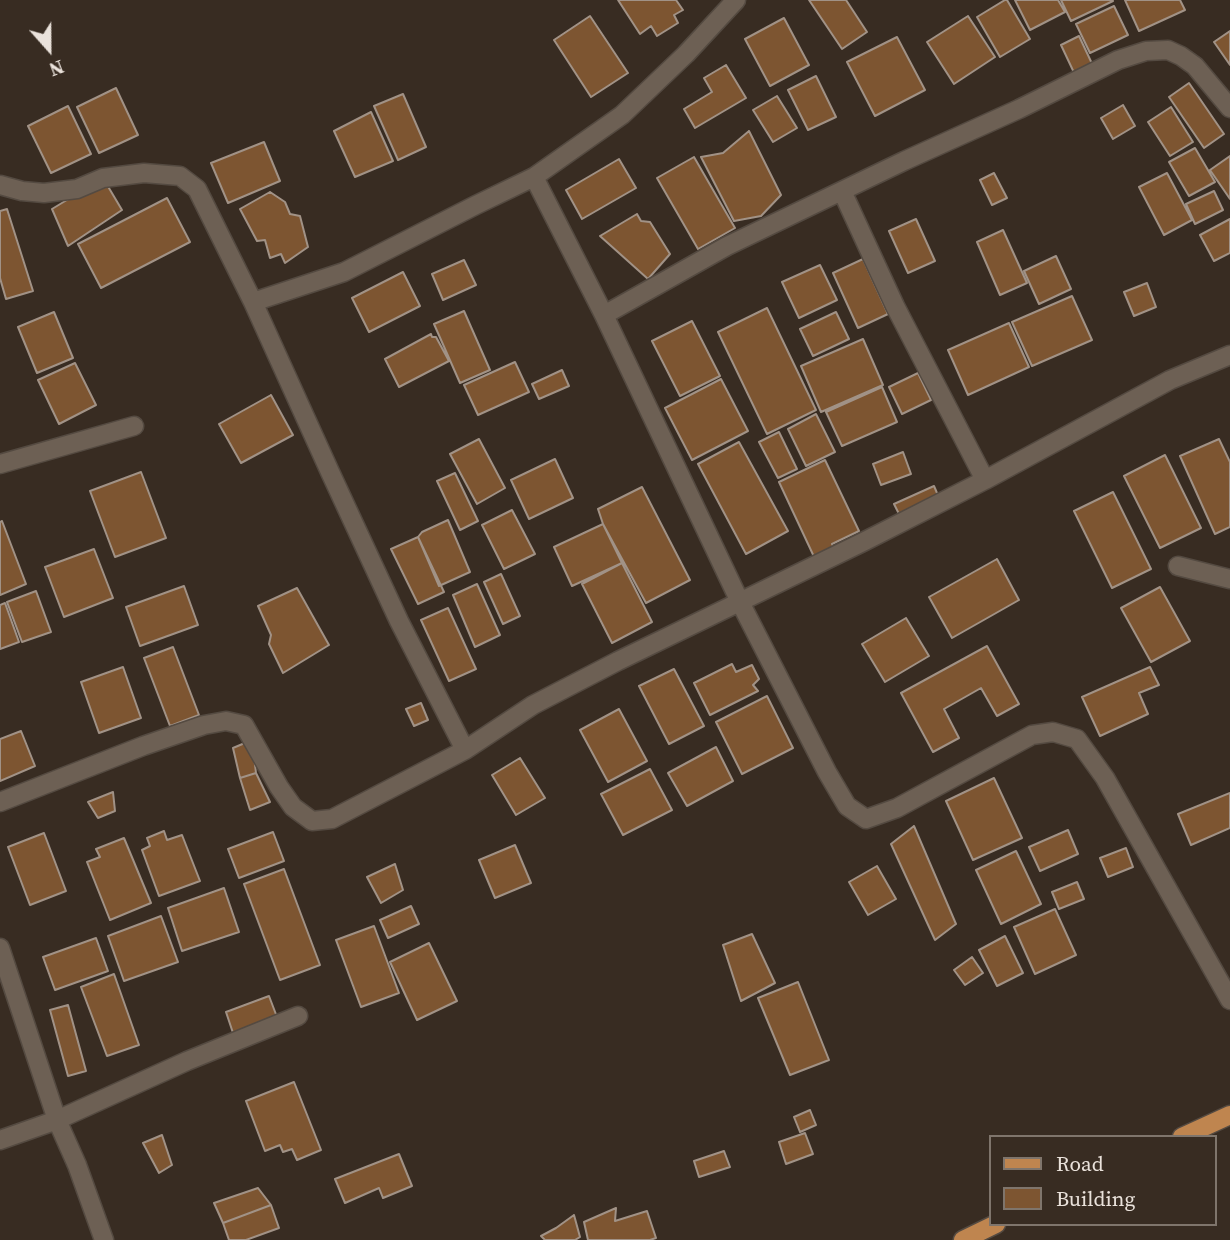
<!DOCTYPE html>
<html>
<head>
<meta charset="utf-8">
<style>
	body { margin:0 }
	#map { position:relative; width:1230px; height:1240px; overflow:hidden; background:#382c22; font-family:"Source Serif 4",serif }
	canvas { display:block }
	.legend { position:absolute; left:989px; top:1135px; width:228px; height:91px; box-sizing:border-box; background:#382c22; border:2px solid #7f756c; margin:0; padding:9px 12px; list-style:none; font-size:21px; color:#eae2db }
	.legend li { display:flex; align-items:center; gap:14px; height:35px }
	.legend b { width:35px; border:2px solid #7f756c }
	.north { position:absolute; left:14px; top:14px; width:70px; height:70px; -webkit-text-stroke:5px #382c22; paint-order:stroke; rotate:159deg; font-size:19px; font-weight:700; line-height:28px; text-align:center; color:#eae2db }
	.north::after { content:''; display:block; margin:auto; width:24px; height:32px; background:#eae2db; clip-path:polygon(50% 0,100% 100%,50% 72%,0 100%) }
</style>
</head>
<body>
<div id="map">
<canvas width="1230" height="1240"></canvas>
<ul class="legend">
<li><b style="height:9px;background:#bf854f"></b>Road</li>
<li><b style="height:19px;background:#7d5531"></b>Building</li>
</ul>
<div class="north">N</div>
</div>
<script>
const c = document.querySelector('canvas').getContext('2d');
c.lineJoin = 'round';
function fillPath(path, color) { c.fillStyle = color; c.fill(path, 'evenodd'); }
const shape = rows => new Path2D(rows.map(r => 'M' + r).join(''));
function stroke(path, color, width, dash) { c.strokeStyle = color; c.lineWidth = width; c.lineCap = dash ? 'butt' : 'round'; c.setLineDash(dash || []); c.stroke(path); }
const building = shape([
	[618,0,676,0,683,10,674,15,678,23,657,36,651,26,640,34,618,0],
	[809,0,846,0,867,32,842,49,809,0],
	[1005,0,1007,0,1030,39,1000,57,977,17,1005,0],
	[1015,0,1058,0,1065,12,1030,30,1015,0],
	[1061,0,1112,0,1113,1,1071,21,1061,0],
	[1125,0,1180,0,1185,10,1139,31,1125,0],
	[1114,6,1128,35,1090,53,1076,24,1114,6],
	[590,16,628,73,591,97,554,40,590,16],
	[968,16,995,57,954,84,927,42,968,16],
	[784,18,809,65,770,86,745,39,784,18],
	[1230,31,1230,65,1214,42,1230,31],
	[1079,36,1095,70,1077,79,1061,45,1079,36],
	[897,37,925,90,875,116,847,62,897,37],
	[726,65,746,98,695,128,684,109,712,92,704,78,726,65],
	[816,76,836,117,808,130,788,90,816,76],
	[1189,83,1224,134,1204,148,1169,97,1189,83],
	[116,88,138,135,99,153,77,107,116,88],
	[403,94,426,147,398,160,374,106,403,94],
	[777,96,797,128,773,142,753,110,777,96],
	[1123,105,1135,126,1113,139,1101,118,1123,105],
	[68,106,91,154,51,173,28,126,68,106],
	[1171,107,1193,142,1170,156,1148,122,1171,107],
	[371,112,393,161,355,177,334,131,371,112],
	[749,131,781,195,761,216,734,221,701,157,723,153,749,131],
	[264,142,280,181,228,203,211,163,264,142],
	[1195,148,1215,182,1189,196,1169,162,1195,148],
	[1230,156,1230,199,1210,170,1230,156],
	[694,157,735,228,698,249,657,178,694,157],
	[619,159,636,188,582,219,566,190,619,159],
	[994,173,1007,198,992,205,980,180,994,173],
	[1167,173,1192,220,1164,235,1139,187,1167,173],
	[103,178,122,210,68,246,52,209,103,178],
	[1214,191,1223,210,1195,224,1186,204,1214,191],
	[270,192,285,202,290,214,300,216,308,247,285,263,281,254,270,258,265,240,257,241,240,209,270,192],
	[167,198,190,242,101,288,78,244,167,198],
	[7,209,33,291,6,299,0,278,0,211,7,209],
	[637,214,641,221,650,222,670,254,648,279,600,236,637,214],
	[916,219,935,261,908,273,889,231,916,219],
	[1230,219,1230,253,1214,261,1200,235,1230,219],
	[1003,230,1027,283,1000,295,977,242,1003,230],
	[1056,256,1071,289,1039,304,1024,271,1056,256],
	[863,259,888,314,858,328,833,273,863,259],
	[464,260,476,285,443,300,432,274,464,260],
	[820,265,837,300,799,318,782,282,820,265],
	[403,272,420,306,369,332,352,298,403,272],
	[1147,283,1156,307,1134,316,1124,292,1147,283],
	[1072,296,1092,340,1032,366,1012,322,1072,296],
	[767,308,816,410,767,434,718,332,767,308],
	[464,311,490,370,460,383,434,324,464,311],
	[54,312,73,358,37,373,18,327,54,312],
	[836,312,849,339,813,356,800,329,836,312],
	[692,321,720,376,680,396,652,341,692,321],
	[1009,323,1029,367,968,395,948,350,1009,323],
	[431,334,432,337,436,337,449,361,399,387,385,359,431,334],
	[863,339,883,385,821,412,801,366,863,339],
	[515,362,529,392,478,415,464,385,515,362],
	[75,363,96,405,59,424,38,380,75,363],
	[562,370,569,386,539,399,532,384,562,370],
	[918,373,931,400,902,414,889,387,918,373],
	[721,379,748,431,692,460,665,408,721,379],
	[882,387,897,422,842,446,826,412,882,387],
	[271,395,293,435,241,463,219,424,271,395],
	[816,414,835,452,806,466,788,429,816,414],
	[779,432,797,469,778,478,759,442,779,432],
	[479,439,505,488,477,504,450,454,479,439],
	[1219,439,1230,462,1230,527,1215,534,1180,456,1219,439],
	[739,442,788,531,746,554,698,464,739,442],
	[903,452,911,474,881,485,873,464,903,452],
	[1165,455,1201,528,1160,548,1124,476,1165,455],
	[555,459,573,498,529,519,511,480,555,459],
	[825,460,859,531,832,544,836,551,816,561,779,482,825,460],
	[141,472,166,538,115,557,90,491,141,472],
	[455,473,478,521,460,530,437,481,455,473],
	[934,486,940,500,901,518,894,504,934,486],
	[642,487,690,580,646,603,603,524,598,509,642,487],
	[1113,492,1151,569,1112,588,1074,511,1113,492],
	[512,510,535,554,504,569,482,525,512,510],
	[448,520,470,572,439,586,418,537,422,532,448,520],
	[2,521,26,584,0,595,0,522,2,521],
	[603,524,622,563,572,586,554,547,603,524],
	[418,537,444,592,418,604,391,549,418,537],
	[94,549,113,598,64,617,45,567,94,549],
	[997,559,1019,600,952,638,929,597,997,559],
	[622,563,652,622,612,643,582,584,622,563],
	[501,574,520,616,503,624,484,582,501,574],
	[477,584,500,635,475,647,453,595,477,584],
	[184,586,198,625,140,646,126,607,184,586],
	[1160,587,1190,641,1151,662,1121,608,1160,587],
	[297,588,329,645,283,673,269,644,271,635,258,606,297,588],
	[36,591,51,632,22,642,7,602,36,591],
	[5,603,19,642,0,649,0,605,5,603],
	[448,608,476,669,449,681,421,620,448,608],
	[906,618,929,656,885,682,862,644,906,618],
	[987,646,1019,704,997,716,981,688,944,709,959,738,933,752,901,693,987,646],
	[173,647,199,715,170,726,144,658,173,647],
	[732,664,736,672,752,665,759,679,753,685,758,691,710,715,694,683,732,664],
	[123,667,141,718,99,733,81,682,123,667],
	[1150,667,1159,685,1139,693,1148,714,1100,736,1082,697,1150,667],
	[674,669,704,726,669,744,639,686,674,669],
	[767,696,793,748,742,774,716,722,767,696],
	[421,703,428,720,414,726,406,709,421,703],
	[619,709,647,761,608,782,580,730,619,709],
	[21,731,35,766,0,781,0,739,21,731],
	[252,740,256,773,240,778,233,748,252,740],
	[716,747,733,781,687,806,668,773,716,747],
	[520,758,545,798,516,815,492,775,520,758],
	[650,769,672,810,623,835,601,794,650,769],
	[256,773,270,802,250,810,240,778,256,773],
	[994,778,1022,838,973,860,946,801,994,778],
	[113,792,115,811,98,818,88,802,113,792],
	[1230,793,1230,828,1191,845,1178,814,1230,793],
	[914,826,956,924,935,940,891,844,914,826],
	[1068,830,1078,854,1040,871,1029,847,1068,830],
	[164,831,167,840,182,835,200,881,159,896,142,850,150,846,147,838,164,831],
	[273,832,284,861,239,878,228,849,273,832],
	[44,833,66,891,30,905,8,847,44,833],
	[124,838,151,903,110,920,87,862,100,857,96,849,124,838],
	[515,845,531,883,495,898,479,860,515,845],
	[1126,848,1133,867,1108,877,1100,858,1126,848],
	[1016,851,1041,904,1001,924,976,870,1016,851],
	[395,864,403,890,381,903,367,877,395,864],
	[877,866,896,899,868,915,849,882,877,866],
	[284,869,320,965,280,980,244,884,284,869],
	[1077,882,1084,899,1059,909,1052,892,1077,882],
	[224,888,239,932,182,951,168,908,224,888],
	[411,906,419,924,388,938,380,920,411,906],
	[1055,909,1076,955,1035,974,1014,927,1055,909],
	[161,916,178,962,124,981,108,936,161,916],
	[374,926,399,993,361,1007,336,940,374,926],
	[752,934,775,983,741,1001,723,945,752,934],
	[1005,936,1023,973,997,986,979,950,1005,936],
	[96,938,108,971,55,990,43,957,96,938],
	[429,943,457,1001,417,1020,390,962,429,943],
	[972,957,983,973,965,985,954,970,972,957],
	[114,974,139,1045,107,1056,81,987,114,974],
	[798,982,829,1060,790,1075,758,998,798,982],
	[269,996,277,1017,233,1033,226,1012,269,996],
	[68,1005,86,1071,68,1076,50,1010,68,1005],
	[294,1082,321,1150,297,1160,292,1149,283,1152,280,1145,265,1151,246,1101,294,1082],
	[810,1110,816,1125,800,1132,794,1117,810,1110],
	[805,1133,813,1154,786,1164,779,1142,805,1133],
	[162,1135,172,1165,159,1173,143,1143,162,1135],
	[724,1151,730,1167,699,1177,694,1161,724,1151],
	[399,1154,412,1186,383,1198,379,1188,345,1203,335,1179,399,1154],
	[258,1188,271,1205,223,1223,214,1203,258,1188],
	[271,1205,279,1228,246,1240,229,1240,223,1223,271,1205],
	[616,1208,615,1221,647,1211,656,1238,650,1240,588,1240,584,1222,616,1208],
	[574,1215,580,1237,575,1240,545,1240,541,1236,556,1228,574,1215]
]);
fillPath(building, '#7d5531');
stroke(building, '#a19286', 2);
const minor = shape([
	[534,177,604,315,740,602,827,772,847,806,866,819,897,808,1032,735,1053,732,1077,739,1105,778,1230,1000],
	[0,185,22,191,44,193,77,189,103,178,144,173,180,176,197,189,253,302,330,472,399,621,465,750],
	[842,191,895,306,985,480],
	[253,302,344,272,476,205,534,177,622,115,686,54,736,0],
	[604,315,727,246,904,161,1019,109,1118,60,1146,51,1168,50,1181,56,1195,66,1230,108],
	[0,464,134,426],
	[1178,566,1230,579],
	[0,802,143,746,204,725,226,721,244,725,279,787,293,807,312,821,332,819,465,750,533,705,618,661,863,542,985,480,1170,380,1230,355],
	[0,948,57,1120,77,1165,104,1240],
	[0,1140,57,1120,187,1061,298,1016]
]);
const primary = shape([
	[1182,1137,1230,1115],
	[963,1240,996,1224]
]);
stroke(minor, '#544a41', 21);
stroke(primary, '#544a41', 21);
stroke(minor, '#6d6054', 18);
stroke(primary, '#bf854f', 18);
</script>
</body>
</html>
